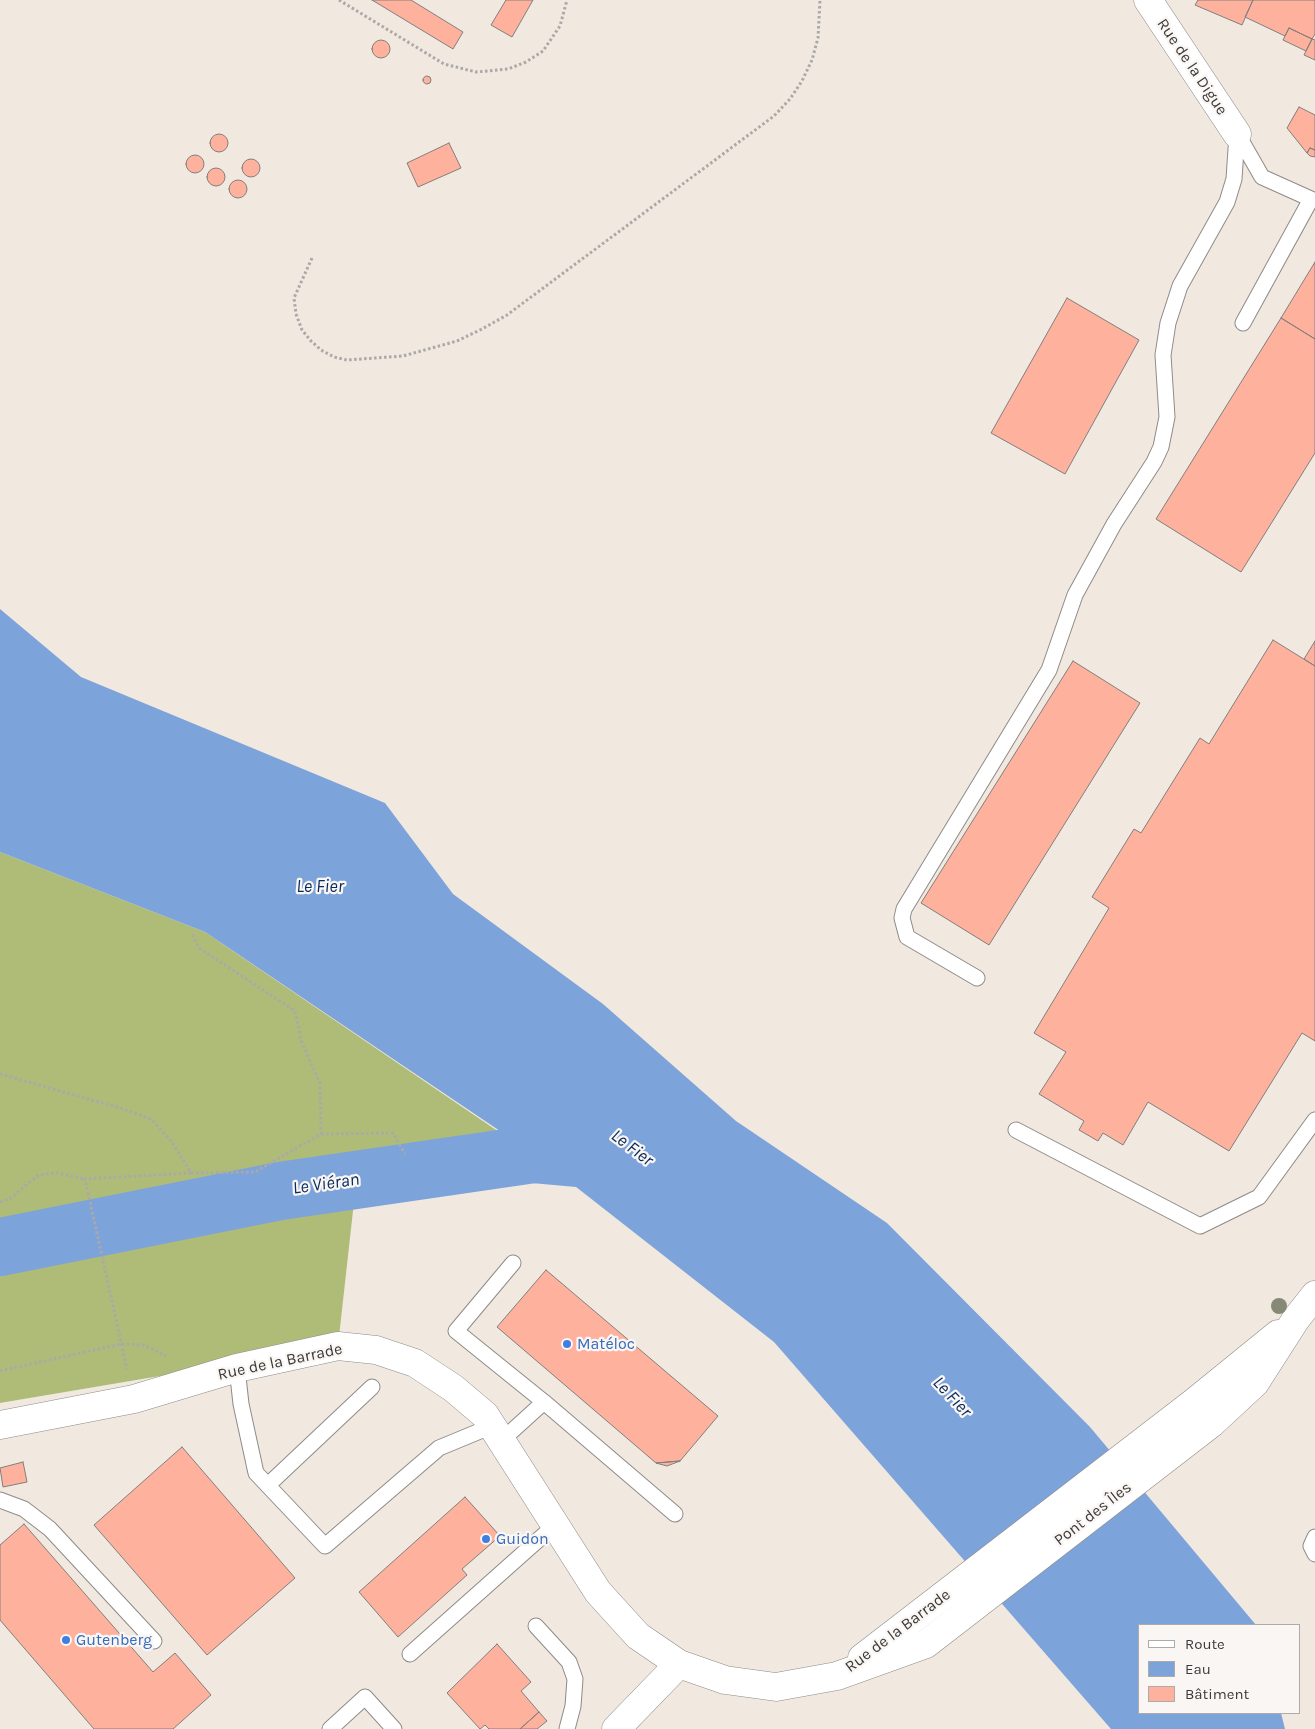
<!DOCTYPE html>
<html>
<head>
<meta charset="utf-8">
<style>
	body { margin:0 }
	#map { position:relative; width:1315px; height:1729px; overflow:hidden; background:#f9f6f3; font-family:Karla,sans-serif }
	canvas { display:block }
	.legend { position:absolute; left:1138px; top:1624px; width:162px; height:90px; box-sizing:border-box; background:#f9f6f3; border:1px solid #adaba9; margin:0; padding:6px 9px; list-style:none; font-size:15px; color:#3c3b3a }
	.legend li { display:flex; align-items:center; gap:10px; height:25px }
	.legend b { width:25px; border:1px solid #adaba9 }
</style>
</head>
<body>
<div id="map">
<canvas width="1315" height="1729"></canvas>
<ul class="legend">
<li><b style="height:6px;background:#fff"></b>Route</li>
<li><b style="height:14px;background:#7da3db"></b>Eau</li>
<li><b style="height:14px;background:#feb29e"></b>Bâtiment</li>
</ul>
</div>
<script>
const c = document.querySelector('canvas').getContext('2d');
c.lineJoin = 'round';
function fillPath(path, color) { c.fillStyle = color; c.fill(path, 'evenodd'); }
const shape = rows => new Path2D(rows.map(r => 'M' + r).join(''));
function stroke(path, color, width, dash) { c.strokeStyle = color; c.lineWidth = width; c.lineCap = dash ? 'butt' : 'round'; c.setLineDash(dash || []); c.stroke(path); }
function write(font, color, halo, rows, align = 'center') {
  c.font = font + ' Karla,sans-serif'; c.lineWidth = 4.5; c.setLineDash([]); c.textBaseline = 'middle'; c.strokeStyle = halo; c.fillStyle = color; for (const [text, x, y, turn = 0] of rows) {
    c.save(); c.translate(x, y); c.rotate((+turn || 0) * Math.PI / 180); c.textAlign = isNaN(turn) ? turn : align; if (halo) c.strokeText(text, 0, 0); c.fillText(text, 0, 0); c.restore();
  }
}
fillPath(shape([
	[0,0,1315,0,1315,1729,0,1729,0,1403,338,1346,356,1183,526,1151,205,932,0,852],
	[1139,1625,1299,1625,1299,1713,1139,1713]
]), '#f1e8e0');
fillPath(shape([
	[0,852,205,932,527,1151,356,1184,338,1346,0,1403]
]), '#aebc77');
fillPath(shape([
	[0,609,81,677,385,803,453,894,603,1004,736,1121,887,1223,1090,1427,1256,1625,1139,1625,1139,1713,1281,1713,1285,1729,1111,1729,774,1342,534,1154,205,932,0,852]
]), '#7da3db');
stroke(shape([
	[0,1247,280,1191,534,1154,612,1161]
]), '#7da3db', 58);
const building = shape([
	[372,0,411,0,463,32,453,49,372,0],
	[506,0,533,0,512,37,491,25,506,0],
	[1198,0,1253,0,1242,25,1195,5,1198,0],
	[1253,0,1315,0,1315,34,1312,39,1289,28,1285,36,1245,17,1253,0],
	[1289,28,1312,39,1306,51,1283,40,1289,28],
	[1312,39,1315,40,1315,60,1304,55,1312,39],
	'372 49a9 9 0 1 1 18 0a9 9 0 1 1-18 0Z',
	'423 80a4 4 0 1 1 8 0a4 4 0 1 1-8 0Z',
	[1299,107,1315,115,1315,150,1310,148,1307,153,1287,128,1299,107],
	'210 143a9 9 0 1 1 18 0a9 9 0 1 1-18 0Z',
	[449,143,461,168,418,187,407,163,449,143],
	[1310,148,1315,150,1315,157,1310,156,1307,153,1310,148],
	'186 164a9 9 0 1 1 18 0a9 9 0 1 1-18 0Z',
	'242 168a9 9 0 1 1 18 0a9 9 0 1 1-18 0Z',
	'207 177a9 9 0 1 1 18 0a9 9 0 1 1-18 0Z',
	'229 189a9 9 0 1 1 18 0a9 9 0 1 1-18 0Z',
	[1315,262,1315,339,1281,318,1315,262],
	[1067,298,1139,340,1065,474,991,433,1067,298],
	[1281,318,1315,339,1315,453,1241,572,1156,519,1281,318],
	[1273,640,1315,666,1315,1041,1302,1033,1229,1151,1148,1102,1123,1145,1103,1133,1098,1141,1079,1130,1084,1121,1039,1094,1066,1052,1034,1033,1109,908,1092,897,1134,829,1141,833,1200,738,1209,744,1273,640],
	[1315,641,1315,666,1304,659,1315,641],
	[1073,661,1140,703,989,945,921,903,1073,661],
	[546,1270,718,1416,680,1461,656,1463,497,1327,546,1270],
	[182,1447,295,1578,207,1655,94,1525,182,1447],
	[680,1461,667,1466,656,1463,680,1461],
	[23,1462,27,1482,3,1487,0,1468,23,1462],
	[465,1497,500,1536,462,1569,467,1575,398,1637,359,1592,465,1497],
	[24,1524,153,1672,175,1653,211,1695,173,1729,94,1729,0,1620,0,1545,24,1524],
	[497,1644,531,1682,521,1691,539,1712,520,1729,489,1729,485,1725,480,1729,447,1693,497,1644],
	[539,1712,547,1721,537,1729,520,1729,539,1712]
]);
fillPath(building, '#feb29e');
stroke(building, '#827f7e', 1);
const service = shape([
	[1238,135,1262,177,1311,199,1243,323],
	[977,978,907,937,902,918,904,909,1049,670,1075,595,1114,524,1154,462,1161,447,1167,417,1163,355,1168,323,1180,286,1227,202,1234,179,1237,134],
	[1016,1130,1200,1226,1259,1197,1315,1120],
	[237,1368,241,1404,256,1473,325,1546,439,1448,492,1426],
	[544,1402,675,1514],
	[501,1441,544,1402,456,1331,513,1263],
	[268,1485,372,1387],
	[0,1500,24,1509,50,1529,154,1641],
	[1315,1537,1311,1546,1315,1554],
	[536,1626,569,1662,575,1679,573,1706,567,1729],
	[410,1654,555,1525],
	[330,1729,365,1697,394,1729]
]);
const minor = shape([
	[1148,0,1237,134],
	[616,1729,679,1664]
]);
const tertiary = shape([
	[0,1425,134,1399,237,1368,338,1346,376,1350,415,1363,453,1388,485,1415,598,1592,638,1636,679,1664,725,1680,776,1687,837,1676,926,1644,1212,1423,1255,1383,1296,1319,1315,1295],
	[862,1658,1193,1403,1278,1334]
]);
stroke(service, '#8e8b89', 17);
stroke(minor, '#8e8b89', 29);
stroke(tertiary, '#8e8b89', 29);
stroke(shape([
	[339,0,444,64,476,72,508,69,526,62,543,51,560,26,567,0],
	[312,258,294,298,296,314,302,330,311,341,321,350,334,357,347,360,403,356,457,341,482,329,507,315,774,116,790,99,802,81,812,60,818,38,820,0],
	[0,1074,120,1108,151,1119,172,1142,191,1173,85,1179,127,1369],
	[321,1134,393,1133,405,1154],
	[191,1173,255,1172,321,1134,320,1083,302,1043,295,1011,199,948,192,933],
	[0,1202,11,1198,37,1176,45,1174,57,1173,85,1179],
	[0,1371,121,1344,144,1345,166,1356]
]), '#aba9a7', 3, [2.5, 2.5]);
stroke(service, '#fff', 15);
stroke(minor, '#fff', 28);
stroke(tertiary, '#fff', 28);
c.fillStyle = '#878977';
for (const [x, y] of [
	[1279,1306]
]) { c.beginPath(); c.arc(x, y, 8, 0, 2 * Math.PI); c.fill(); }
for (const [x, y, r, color] of [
	[567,1344,5,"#3f7fe0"],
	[486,1539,5,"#3f7fe0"],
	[66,1640,5,"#3f7fe0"]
]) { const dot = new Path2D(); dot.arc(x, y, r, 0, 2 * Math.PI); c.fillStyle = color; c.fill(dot); stroke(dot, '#f9f6f3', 2); }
write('16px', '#3c3b3a', '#f9f6f3', [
	["Rue de la Digue",1192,67,56],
	["Rue de la Barrade",280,1362,-12],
	["Pont des Îles",1093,1514,-38],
	["Rue de la Barrade",898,1631,-37]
]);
write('16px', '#366cbe', '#f9f6f3', [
	["Matéloc",577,1344],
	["Guidon",496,1539],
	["Gutenberg",76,1640]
], 'left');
write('italic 18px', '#062a5c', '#f9f6f3', [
	["Le Fier",320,887],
	["Le Fier",632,1148,37],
	["Le Viéran",326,1184,-8],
	["Le Fier",952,1397,47]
]);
</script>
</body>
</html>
